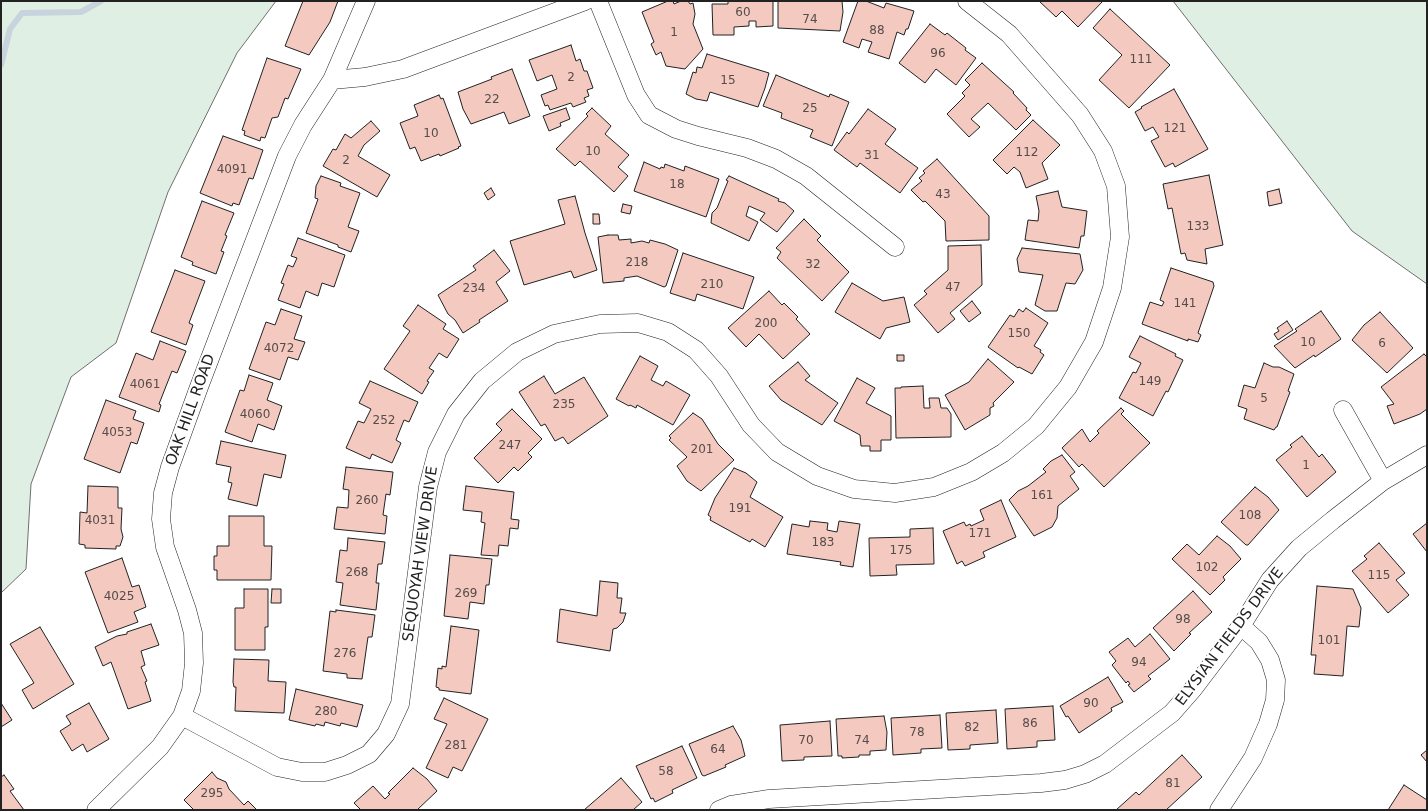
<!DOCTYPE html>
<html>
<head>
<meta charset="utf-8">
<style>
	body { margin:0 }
	#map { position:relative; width:1428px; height:811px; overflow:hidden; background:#fff; font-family:"DejaVu Sans",sans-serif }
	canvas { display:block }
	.frame { position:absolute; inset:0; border:2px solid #222; pointer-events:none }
</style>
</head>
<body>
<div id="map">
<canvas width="1428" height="811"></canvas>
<div class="frame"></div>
</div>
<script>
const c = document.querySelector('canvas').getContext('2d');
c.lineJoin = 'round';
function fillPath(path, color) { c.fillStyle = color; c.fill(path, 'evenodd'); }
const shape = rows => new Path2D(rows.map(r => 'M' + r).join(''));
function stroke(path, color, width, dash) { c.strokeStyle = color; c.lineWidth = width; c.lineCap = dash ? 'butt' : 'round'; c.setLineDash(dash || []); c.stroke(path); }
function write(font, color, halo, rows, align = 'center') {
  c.font = font + ' "DejaVu Sans",sans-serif'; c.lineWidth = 4; c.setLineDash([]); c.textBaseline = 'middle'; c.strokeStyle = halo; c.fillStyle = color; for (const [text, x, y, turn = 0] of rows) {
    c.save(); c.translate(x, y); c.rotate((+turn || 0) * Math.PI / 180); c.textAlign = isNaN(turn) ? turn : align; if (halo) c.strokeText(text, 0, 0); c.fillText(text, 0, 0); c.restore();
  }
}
const green = shape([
	[1,1,276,1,237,53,168,192,116,343,71,377,31,484,26,569,1,593,1,1],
	[1173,1,1427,1,1427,284,1352,231,1173,1]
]);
fillPath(green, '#e0efe3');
stroke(green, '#6f6f6f', 1);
stroke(shape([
	[1,65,10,29,22,13,81,12,101,1]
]), '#c7d3dd', 6);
const building = shape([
	[303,1,338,1,330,22,309,55,285,46,303,1],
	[668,1,673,1,674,4,681,1,688,1,690,4,693,3,695,14,693,24,703,49,685,69,666,66,661,52,656,55,651,44,654,42,642,12,668,1],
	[728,1,773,1,773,26,756,27,756,21,749,21,749,26,734,27,734,35,713,35,712,4,728,4,728,1],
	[778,1,842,1,843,12,840,31,778,28,778,1],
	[858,1,866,1,884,8,886,3,914,11,908,29,906,29,904,35,897,32,889,59,868,52,872,42,862,39,859,48,843,42,858,1],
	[1039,1,1103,1,1078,27,1062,11,1056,17,1039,1],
	[1110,9,1170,65,1129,108,1099,80,1122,55,1093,28,1110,9],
	[930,24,945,35,947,33,966,48,965,50,976,58,956,85,936,69,925,83,899,63,930,24],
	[571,45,576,61,580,59,584,71,587,71,593,88,587,90,589,96,584,98,586,102,573,107,571,103,550,110,548,105,545,106,541,95,557,89,552,75,537,81,529,60,571,45],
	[707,54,769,73,765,88,758,107,710,92,707,101,696,99,686,94,693,72,696,73,697,67,702,68,707,54],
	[267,58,301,69,288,99,285,98,278,117,272,118,265,138,261,137,260,141,244,135,245,131,242,130,267,58],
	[982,63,1014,92,1013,93,1027,108,1026,110,1031,115,1016,130,988,103,971,119,980,127,969,137,947,114,965,96,962,93,970,85,965,80,982,63],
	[512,69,530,116,509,124,504,112,471,124,463,109,458,92,492,79,491,77,512,69],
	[776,75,829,97,830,94,849,102,832,146,810,137,813,130,781,118,782,113,763,106,776,75],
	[1174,89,1208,149,1175,167,1173,163,1165,167,1151,141,1159,137,1153,127,1145,131,1135,112,1142,108,1141,107,1174,89],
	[439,95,441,99,443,98,461,146,458,147,459,148,440,156,439,154,421,161,415,147,410,149,400,123,418,116,414,105,439,95],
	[566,108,570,119,560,123,561,126,549,131,543,116,566,108],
	[592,108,611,126,605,134,629,155,618,167,628,176,614,192,580,161,575,166,556,149,588,116,586,114,592,108],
	[868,109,896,129,885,144,918,168,900,193,860,163,857,167,834,150,847,132,849,134,868,109],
	[1033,120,1060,145,1042,163,1048,179,1026,188,1020,172,1014,167,1007,174,993,160,1033,120],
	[371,121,380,131,364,145,358,156,390,175,377,197,323,166,333,149,336,150,345,134,351,138,371,121],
	[223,136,263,150,253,179,249,178,239,205,233,203,232,206,200,193,223,136],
	[937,159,989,216,989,240,946,241,945,221,925,201,923,202,911,190,922,181,919,178,925,173,923,171,937,159],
	[644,162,660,169,661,167,664,168,665,164,684,171,685,166,719,179,706,217,634,191,644,162],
	[1209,175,1223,245,1205,249,1207,264,1187,260,1185,253,1181,254,1172,208,1168,209,1163,184,1209,175],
	[321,176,341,183,340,186,360,193,348,227,359,231,351,252,338,247,338,245,306,233,318,199,315,198,316,186,321,176],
	[729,176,779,199,778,201,785,203,794,211,777,232,760,220,765,213,749,206,746,216,758,222,749,241,711,223,712,213,717,208,728,181,726,180,729,176],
	[491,188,495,195,488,200,484,193,491,188],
	[1279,189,1282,203,1269,206,1267,192,1279,189],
	[1058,191,1062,207,1087,211,1084,236,1081,236,1079,248,1025,240,1028,220,1038,221,1039,211,1036,196,1058,191],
	[575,196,585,233,597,270,574,278,571,271,524,285,510,241,565,224,558,200,575,196],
	[202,201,234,213,225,235,227,236,221,251,224,252,216,274,192,265,193,262,181,257,202,201],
	[623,204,632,206,630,214,621,212,623,204],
	[593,214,599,214,600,224,593,224,593,214],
	[804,219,821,236,817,240,849,272,822,301,777,258,781,252,776,248,804,219],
	[608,235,618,235,619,240,631,239,631,243,642,241,649,243,650,240,665,244,678,250,666,286,664,287,637,276,624,278,624,281,603,283,598,237,608,235],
	[298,238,345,255,334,287,322,283,318,296,306,291,300,308,278,300,284,284,281,283,288,265,293,267,297,258,291,256,298,238],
	[981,245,982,285,950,313,955,319,938,333,914,305,927,294,924,291,948,270,948,246,981,245],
	[1022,248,1080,254,1083,270,1075,284,1066,283,1057,311,1045,311,1035,305,1043,275,1019,272,1017,259,1022,248],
	[494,250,510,271,496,282,508,301,479,320,480,322,463,333,455,320,448,314,438,295,476,270,473,266,494,250],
	[683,253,754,277,743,309,697,294,695,301,670,293,683,253],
	[1171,268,1213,282,1214,286,1198,333,1201,335,1198,342,1188,339,1188,341,1142,324,1150,302,1162,306,1164,302,1160,300,1171,268],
	[175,270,205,281,189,323,193,325,186,345,151,332,175,270],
	[852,283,883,301,904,297,910,322,886,328,880,339,835,312,852,283],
	[769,291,782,305,784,303,798,317,796,319,810,334,783,359,759,334,746,347,728,328,769,291],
	[972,301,981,313,969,322,960,311,972,301],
	[418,305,446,324,443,329,459,339,447,358,439,353,429,368,434,371,427,381,429,382,422,394,384,369,410,331,403,326,418,305],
	[1026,308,1048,323,1034,346,1041,350,1040,352,1044,355,1032,374,1019,367,1018,368,988,347,1010,315,1014,317,1019,309,1023,312,1026,308],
	[281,309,302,316,294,339,305,342,298,360,288,357,280,380,249,369,266,322,275,325,281,309],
	[1321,311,1341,339,1315,357,1314,355,1295,368,1274,346,1297,331,1295,329,1321,311],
	[1380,312,1413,348,1387,373,1352,340,1364,325,1380,312],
	[1287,321,1293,330,1278,340,1274,334,1279,331,1277,328,1287,321],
	[1140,336,1176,354,1175,356,1183,360,1168,392,1166,391,1153,416,1119,398,1133,372,1136,373,1141,363,1129,357,1140,336],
	[160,341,186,351,177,373,172,371,159,404,161,405,159,412,119,397,136,353,153,360,160,341],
	[1424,354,1427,357,1427,409,1420,414,1394,424,1387,406,1394,404,1381,387,1424,354],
	[897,355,904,355,904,361,897,361,897,355],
	[640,356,658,366,651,380,663,386,666,381,690,395,673,425,637,405,636,408,630,405,629,406,616,399,640,356],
	[988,359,1014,382,993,403,994,406,990,408,990,415,965,430,945,395,969,382,988,359],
	[798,362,810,376,805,380,838,403,822,425,781,400,769,386,798,362],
	[1264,363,1273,367,1279,367,1294,374,1288,391,1290,392,1277,427,1276,427,1274,430,1244,419,1247,409,1238,406,1244,385,1255,388,1264,363],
	[249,375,273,383,267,400,282,406,274,430,258,424,252,442,225,432,240,390,244,391,249,375],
	[544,376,555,394,584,377,608,416,568,444,563,437,555,441,545,424,541,426,519,392,544,376],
	[857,378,875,388,866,403,891,416,891,440,881,440,881,451,870,451,870,446,861,446,860,435,834,421,857,378],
	[370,381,418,402,409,422,404,420,396,440,401,443,392,463,372,454,370,459,346,448,358,421,364,423,371,409,359,403,370,381],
	[923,386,924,408,930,408,929,398,939,398,941,408,947,408,951,414,951,437,896,438,895,388,901,388,901,387,923,386],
	[106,400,136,411,133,419,144,423,137,444,131,442,120,473,84,459,106,400],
	[1121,408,1124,411,1121,414,1150,443,1104,487,1082,464,1079,467,1062,448,1082,429,1090,442,1099,433,1097,431,1121,408],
	[512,409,542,439,528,453,532,457,518,471,514,467,498,483,474,458,502,430,496,424,512,409],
	[693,413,702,419,718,444,734,460,701,491,687,481,677,466,687,457,669,440,671,438,669,436,693,413],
	[1302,436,1319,457,1322,454,1336,472,1307,497,1276,460,1292,447,1290,445,1302,436],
	[221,441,286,455,281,478,264,474,257,506,228,499,232,483,228,482,231,467,216,464,221,441],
	[1062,455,1075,472,1070,476,1079,489,1058,506,1057,518,1052,527,1034,536,1009,500,1018,491,1028,486,1046,472,1043,469,1051,461,1062,455],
	[346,467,393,472,390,495,386,494,383,515,387,516,385,534,334,529,337,507,348,508,349,490,343,489,346,467],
	[734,468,746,473,757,482,750,497,783,517,765,547,752,539,750,542,710,520,711,517,708,515,715,498,734,468],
	[88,486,118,487,118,508,122,508,121,529,123,537,120,546,116,546,116,549,85,548,85,545,79,544,80,512,87,513,88,486],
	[466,486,514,492,511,519,519,520,518,529,510,528,508,546,499,545,498,556,481,555,485,523,481,522,482,512,463,510,466,486],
	[1255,487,1268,497,1279,510,1248,545,1246,545,1221,522,1255,487],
	[1001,500,1016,537,983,552,985,557,965,566,962,561,957,564,943,531,964,522,966,526,970,524,971,526,984,520,980,510,1001,500],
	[229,516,264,516,264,546,272,546,271,580,217,580,217,570,214,570,214,556,217,556,217,546,229,546,229,516],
	[810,521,828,523,827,530,837,532,839,521,860,524,853,567,840,565,841,562,787,554,792,524,809,527,810,521],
	[1427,523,1427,552,1413,534,1427,523],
	[933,528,934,564,896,565,897,575,870,576,869,538,910,537,910,529,933,528],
	[1217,536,1230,546,1241,559,1223,577,1225,580,1210,595,1172,559,1187,544,1199,555,1217,536],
	[348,538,385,542,382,564,378,564,376,583,379,583,376,610,340,605,343,583,336,582,340,550,347,551,348,538],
	[1379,543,1405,573,1396,580,1409,595,1388,613,1352,571,1367,559,1364,556,1379,543],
	[450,555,492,559,489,585,486,585,484,604,470,602,468,619,444,616,450,555],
	[122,558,132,587,139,585,146,607,134,612,138,622,108,633,85,572,122,558],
	[600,581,618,583,617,598,622,598,620,613,626,613,623,622,617,628,613,629,610,651,557,642,560,609,597,616,600,581],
	[1317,586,1353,589,1361,608,1359,627,1347,626,1343,676,1314,674,1316,655,1311,655,1317,586],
	[244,589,268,589,268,627,265,627,265,650,235,650,235,608,244,608,244,589],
	[272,589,281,589,281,603,271,603,272,589],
	[1193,591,1212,612,1189,633,1191,634,1174,651,1153,628,1193,591],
	[336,610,375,615,372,637,368,637,362,679,347,678,347,674,323,671,330,611,336,612,336,610],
	[151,624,159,645,141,651,145,665,141,667,147,681,145,682,151,701,128,709,111,662,103,666,95,647,117,636,127,634,127,632,151,624],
	[451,626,479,630,471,694,439,690,439,688,436,687,438,668,442,669,442,666,446,667,451,626],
	[40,627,74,684,33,709,22,690,34,683,10,644,40,627],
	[1150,634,1170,659,1148,676,1151,679,1134,692,1128,685,1130,684,1128,681,1126,683,1112,665,1116,661,1109,652,1128,638,1135,647,1150,634],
	[234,659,269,660,268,681,286,682,284,713,235,711,236,687,234,687,233,682,234,659],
	[1108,677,1123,702,1111,708,1112,711,1079,733,1068,716,1066,717,1060,706,1108,677],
	[296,689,363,705,357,727,341,723,340,726,325,722,324,726,316,724,315,726,289,720,296,689],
	[444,698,488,719,462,771,453,767,448,778,426,768,447,724,434,719,444,698],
	[1,703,12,720,1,727,1,703],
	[89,703,109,739,87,752,83,744,72,751,60,731,71,724,66,716,89,703],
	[1053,706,1055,740,1037,741,1037,747,1007,749,1005,709,1053,706],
	[996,710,998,743,970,745,970,749,948,750,946,713,996,710],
	[940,715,942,748,921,749,921,753,893,755,891,718,940,715],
	[884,716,887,732,886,750,870,751,870,755,859,755,859,757,842,758,842,756,838,756,836,719,884,716],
	[830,721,832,756,804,757,804,760,782,761,780,725,830,721],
	[733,726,741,740,745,756,725,765,726,767,704,776,702,775,689,744,733,726],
	[682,746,697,778,672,790,673,793,655,802,653,798,651,799,636,766,682,746],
	[1427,750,1427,762,1421,755,1427,750],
	[1182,755,1202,777,1166,810,1116,810,1136,792,1139,795,1182,755],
	[413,768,427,779,437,791,417,810,361,810,354,803,373,786,385,799,390,794,388,793,413,768],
	[212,772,217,778,226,782,229,789,244,805,248,801,257,810,194,810,184,800,212,772],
	[4,775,14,789,10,791,24,810,1,810,1,777,4,775],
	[621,778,642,802,633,810,584,810,621,778],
	[1404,785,1427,800,1427,810,1388,810,1404,785]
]);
fillPath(building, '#f3c9c0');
stroke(building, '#222', 1);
const street = shape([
	[598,1,636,95,649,115,676,129,698,136,747,148,776,159,806,176,895,247],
	[332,80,365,77,403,69,585,1],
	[1343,410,1383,481],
	[182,716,277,767,302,772,325,772,347,765,369,754,386,734,400,704,428,487,437,452,456,414,482,381,517,352,554,334,600,324,638,323,668,332,696,350,719,376,751,425,777,452,817,476,854,489,895,493,934,487,971,472,1003,453,1036,426,1068,387,1094,342,1112,288,1120,237,1116,186,1103,151,1080,115,1009,34,967,1],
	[96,810,160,747,182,716,191,691,194,663,193,633,187,610,165,547,161,519,163,493,170,467,199,387,287,156,303,125,332,80,366,1],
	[719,810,731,805,769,799,1041,783,1065,780,1085,774,1105,764,1172,713,1193,689,1241,626,1270,580,1299,548,1333,520,1383,481,1427,455],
	[1219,810,1253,758,1268,724,1275,700,1276,680,1270,660,1259,642,1241,626]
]);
stroke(street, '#222', 19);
stroke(street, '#fff', 18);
write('12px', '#564c4a', null, [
	["60",743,13],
	["74",810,20],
	["88",877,31],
	["1",674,33],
	["96",938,54],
	["111",1141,60],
	["2",571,78],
	["15",728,81],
	["22",492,100],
	["25",810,109],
	["121",1175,129],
	["10",431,134],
	["10",593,152],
	["112",1027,153],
	["31",872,156],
	["2",346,161],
	["4091",232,170],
	["18",677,185],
	["43",943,195],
	["133",1198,227],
	["218",637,263],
	["32",813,265],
	["210",712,285],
	["47",953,288],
	["234",474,289],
	["141",1185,304],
	["200",766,324],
	["150",1019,334],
	["10",1308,343],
	["6",1382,344],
	["4072",279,349],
	["149",1150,382],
	["4061",145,385],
	["5",1264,399],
	["235",564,405],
	["4060",255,415],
	["252",384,421],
	["4053",117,433],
	["247",510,446],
	["201",702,450],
	["1",1306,466],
	["161",1042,496],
	["260",367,501],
	["191",740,509],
	["108",1250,516],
	["4031",100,521],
	["171",980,534],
	["183",823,543],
	["175",901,551],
	["102",1207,568],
	["268",357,573],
	["115",1379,576],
	["269",466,594],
	["4025",119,597],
	["98",1183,620],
	["101",1329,641],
	["276",345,654],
	["94",1139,663],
	["90",1091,704],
	["280",326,712],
	["86",1030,724],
	["82",972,728],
	["78",917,733],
	["70",806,741],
	["74",862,741],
	["281",456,746],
	["64",718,750],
	["58",666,772],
	["81",1173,784],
	["295",212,794]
]);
write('15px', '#222', '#fff', [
	["OAK HILL ROAD",191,410,-70],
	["SEQUOYAH VIEW DRIVE",421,554,-82],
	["ELYSIAN FIELDS DRIVE",1230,637,-53]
]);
</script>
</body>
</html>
